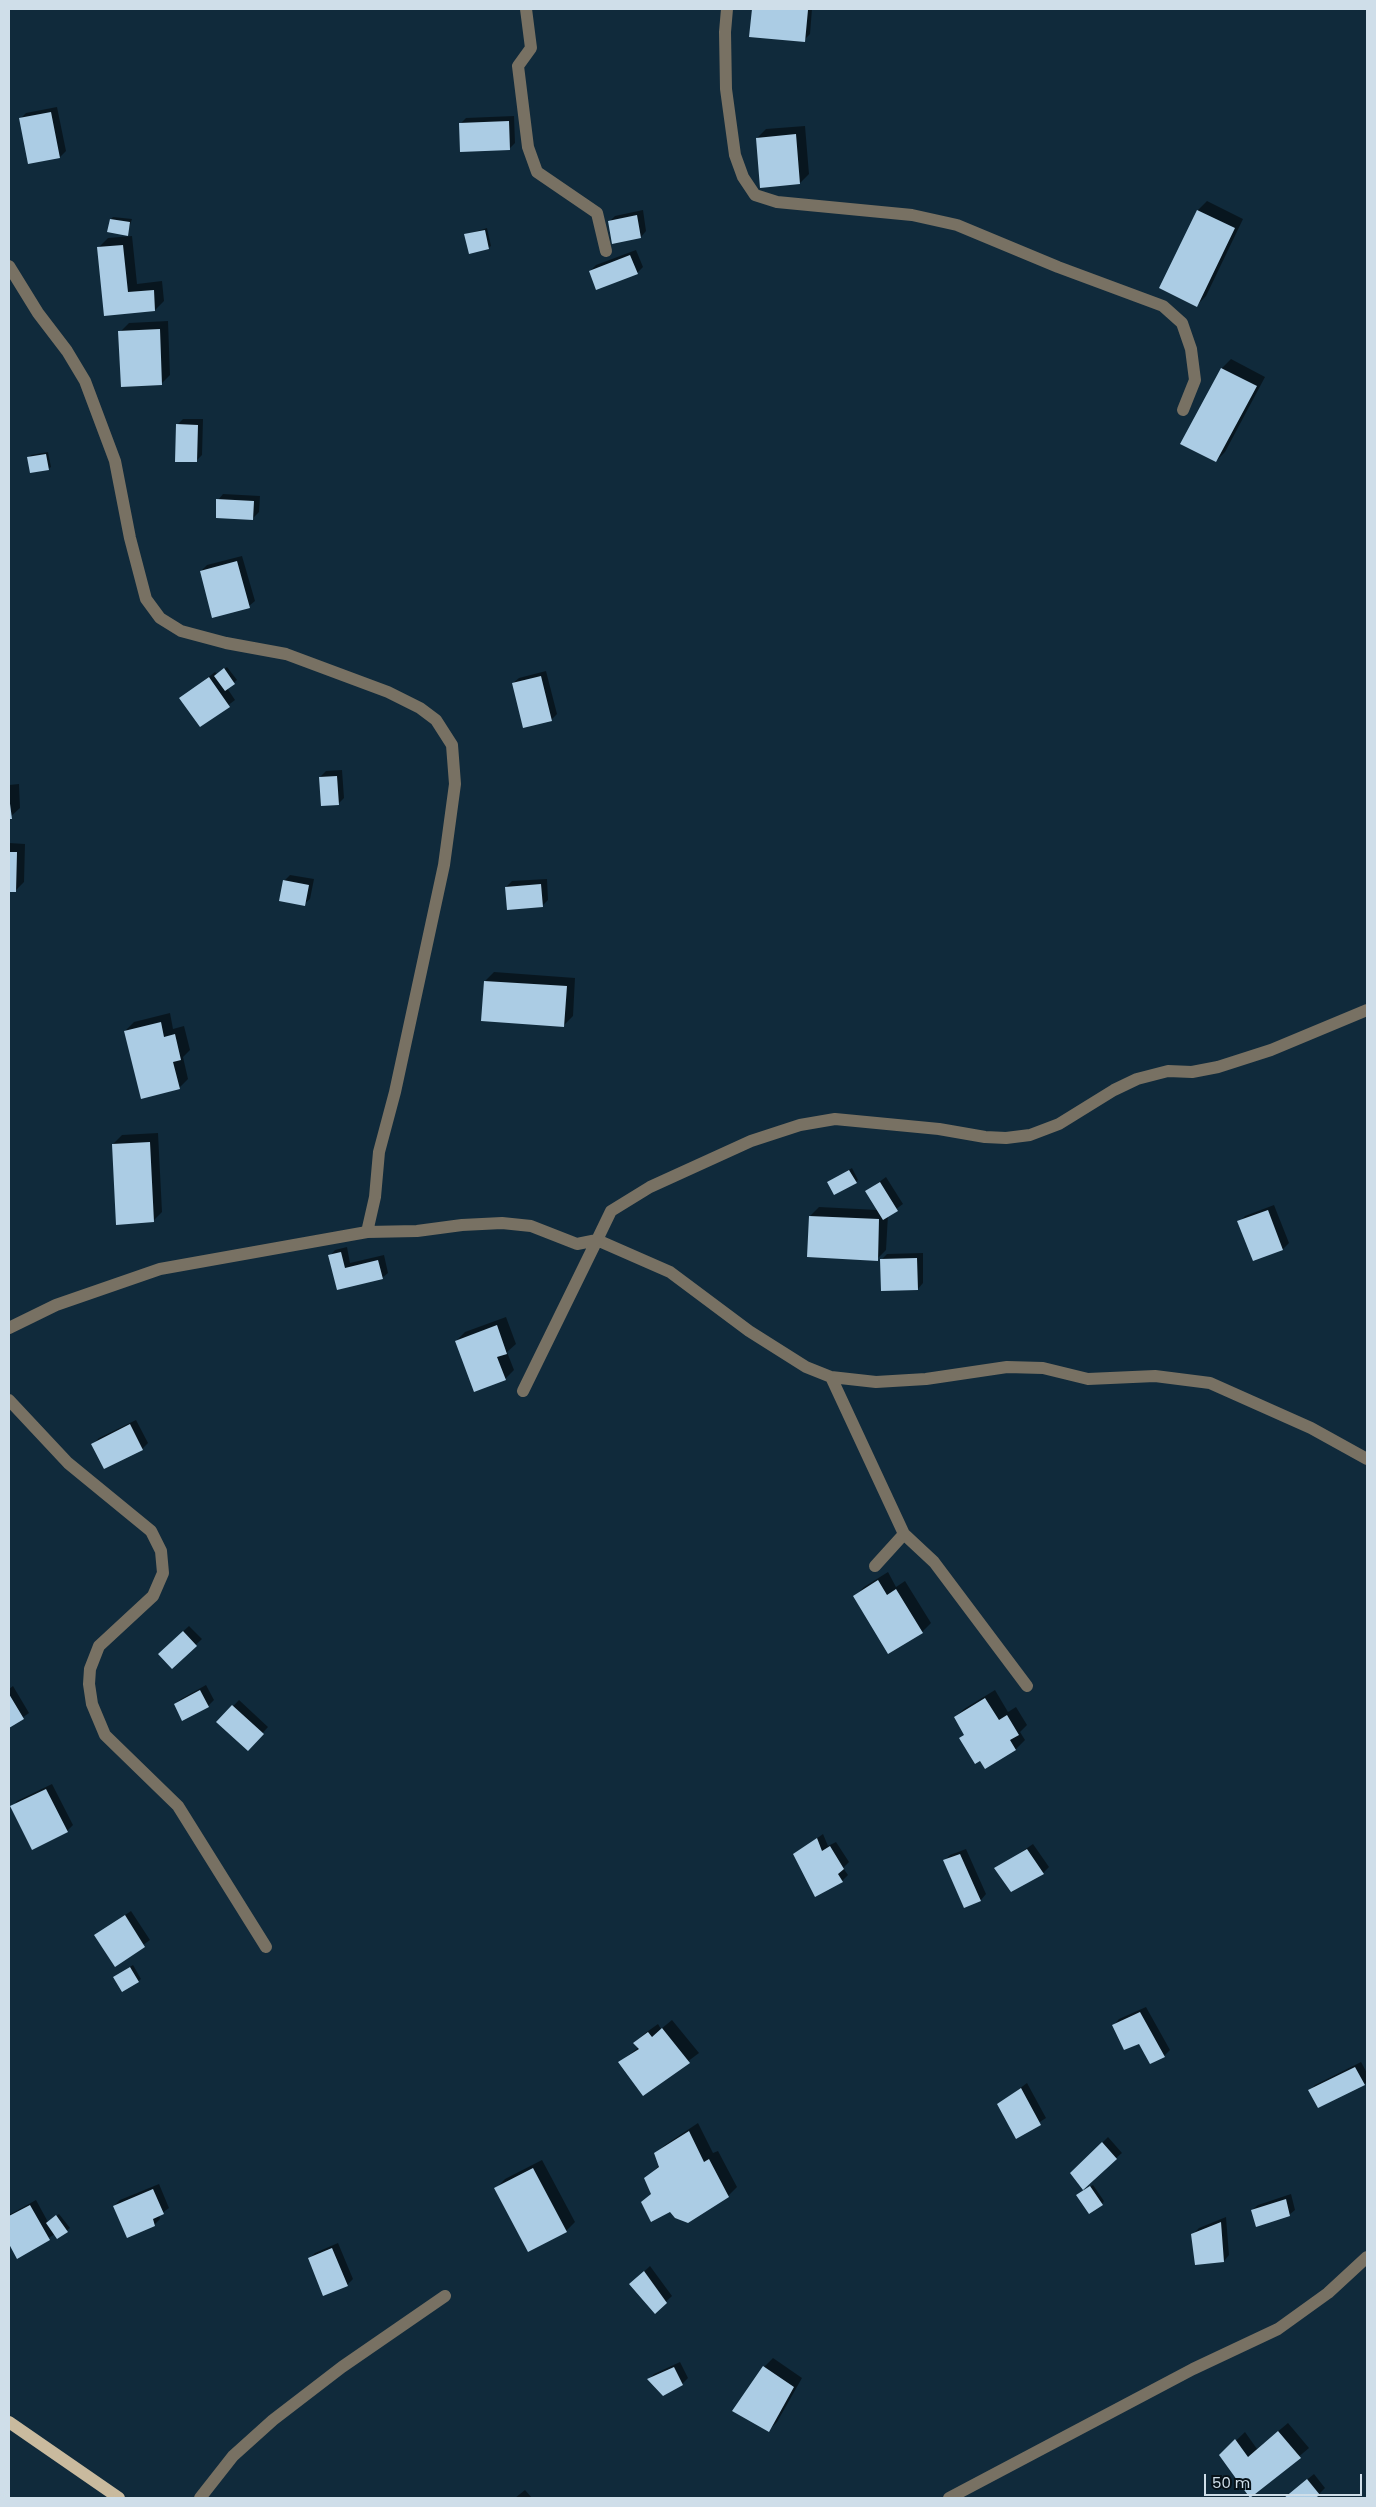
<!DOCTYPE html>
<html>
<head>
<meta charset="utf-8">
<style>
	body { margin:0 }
	#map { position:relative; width:1376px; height:2507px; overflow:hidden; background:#102a3b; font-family:Poppins,sans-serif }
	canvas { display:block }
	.frame { position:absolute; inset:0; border:10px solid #cfdee9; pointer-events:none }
	.scale { position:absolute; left:1204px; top:2474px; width:158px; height:22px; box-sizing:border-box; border:2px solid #cfdee9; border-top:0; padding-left:6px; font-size:15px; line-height:18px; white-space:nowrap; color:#cfdee9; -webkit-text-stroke:4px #071219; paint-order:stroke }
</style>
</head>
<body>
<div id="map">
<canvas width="1376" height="2507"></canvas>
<div class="frame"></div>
<div class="scale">50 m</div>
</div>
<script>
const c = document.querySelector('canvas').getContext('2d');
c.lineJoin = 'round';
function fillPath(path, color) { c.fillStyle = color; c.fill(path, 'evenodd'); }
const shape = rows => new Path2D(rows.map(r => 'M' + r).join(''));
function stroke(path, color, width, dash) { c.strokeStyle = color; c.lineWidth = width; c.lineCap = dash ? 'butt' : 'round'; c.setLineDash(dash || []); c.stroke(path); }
fillPath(shape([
	[753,9,812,9,810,34,804,40,751,35],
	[57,107,66,151,60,157,20,119,26,113],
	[514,116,515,143,509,149,460,124,466,118],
	[805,126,809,174,800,183,757,138,766,129],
	[1207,201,1243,219,1206,296,1197,305,1160,288,1198,210],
	[643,210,646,231,641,237,609,222,615,216],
	[113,217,132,219,127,234,111,219],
	[487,228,491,246,488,248,465,235],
	[132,236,137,284,162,281,164,301,155,310,105,315,99,247,108,238],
	[636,250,643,267,637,273,590,271,596,265],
	[168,321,170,375,161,384,120,332,129,323],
	[1231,359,1265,377,1225,452,1216,461,1182,443,1222,368],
	[183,419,203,419,202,455,196,461,177,425],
	[48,452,51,467,48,469,28,458,31,455],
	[223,494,260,496,259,512,253,518,218,500],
	[242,556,255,601,249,606,201,571,207,565],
	[227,667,237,680,227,688,235,700,201,726,181,698,215,672,217,674],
	[546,671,557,714,551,720,513,683,519,678],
	[342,770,344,798,338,804,320,777,326,771],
	[19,784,20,808,9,818,9,785],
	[9,843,25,844,24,882,15,891,9,890],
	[290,875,314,879,310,899,304,904,284,881],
	[547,879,548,900,542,906,506,887,512,881],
	[494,972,575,978,573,1016,564,1025,485,981],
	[170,1013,173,1029,184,1026,190,1050,183,1057,188,1079,179,1088,125,1031,134,1022],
	[158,1133,162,1212,153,1221,113,1144,122,1135],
	[852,1168,858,1180,856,1182,828,1182],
	[886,1177,903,1204,888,1215,886,1250,877,1259,810,1216,819,1207,878,1210,867,1191],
	[1274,1205,1289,1243,1283,1249,1253,1260,1239,1222,1245,1216],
	[347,1247,350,1263,384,1255,388,1273,382,1278,338,1289,330,1256,335,1250],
	[923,1253,923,1283,918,1289,881,1260,887,1254],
	[506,1317,516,1344,507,1352,514,1370,505,1379,456,1341,465,1332],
	[136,1420,148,1443,142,1449,93,1444,99,1438],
	[888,1572,896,1587,905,1581,931,1623,922,1632,855,1596,864,1587],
	[189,1626,202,1639,172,1667,165,1648],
	[206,1685,214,1700,208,1706,183,1719,175,1704,181,1699],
	[13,1686,29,1713,9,1727,9,1689],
	[995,1690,1008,1712,1016,1707,1027,1725,1020,1732,1025,1740,1016,1749,985,1768,955,1717,964,1709],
	[239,1700,268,1727,248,1749,218,1722],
	[52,1784,73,1825,67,1831,12,1807,17,1801],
	[823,1834,828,1846,836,1842,849,1862,843,1868,848,1875,842,1881,795,1854],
	[1033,1844,1049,1867,1043,1873,996,1869],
	[966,1849,986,1894,981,1900,965,1907,944,1861,950,1855],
	[131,1911,150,1940,115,1965,96,1935],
	[133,1965,141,1979,138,1981,114,1977],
	[1146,2007,1170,2050,1164,2056,1114,2025,1119,2019],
	[672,2020,699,2053,643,2095,620,2062,639,2047,635,2043,644,2034,658,2024,661,2029],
	[1361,2062,1367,2073,1367,2081,1365,2084,1310,2090,1315,2085],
	[1027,2083,1046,2118,1016,2137,999,2104],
	[698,2123,713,2153,718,2151,737,2187,728,2196,652,2194,645,2179,660,2165,655,2154,665,2145],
	[1108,2137,1122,2153,1116,2158,1072,2173],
	[542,2160,575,2222,566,2231,529,2251,496,2188,505,2179],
	[159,2184,169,2208,159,2215,160,2219,154,2225,114,2206,120,2200],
	[1093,2185,1104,2201,1102,2204,1080,2193],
	[1291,2194,1295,2210,1289,2215,1252,2210,1258,2205],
	[36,2200,48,2222,59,2214,70,2228,58,2237,55,2234,18,2257,9,2241,9,2215],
	[1226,2217,1229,2255,1224,2261,1193,2234,1199,2228],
	[338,2243,353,2279,347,2285,309,2259,315,2253],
	[650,2266,672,2296,655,2312,631,2284],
	[773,2358,802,2378,777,2422,768,2431,764,2367],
	[680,2362,688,2378,682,2384,649,2379,654,2374],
	[1288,2423,1309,2448,1251,2497,1221,2455,1245,2432,1257,2449],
	[1314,2474,1325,2488,1319,2494,1313,2498,1284,2498],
	[525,2490,532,2498,515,2498]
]), '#0007');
fillPath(shape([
	[752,9,808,10,805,42,749,37],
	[51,112,60,158,28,164,19,118],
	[509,121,510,150,460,152,459,123],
	[796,134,800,184,760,188,756,138],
	[1197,210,1235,228,1197,307,1159,288],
	[637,215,641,238,612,244,608,221],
	[110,219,130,222,128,236,107,232],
	[485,230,489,249,469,254,464,234],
	[123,245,128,292,154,290,155,311,104,316,97,247],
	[630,255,638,274,596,290,589,271],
	[160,329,162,385,121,387,118,331],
	[1221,368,1257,386,1216,462,1180,444],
	[176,424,198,425,197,462,175,462],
	[46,454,49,470,30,473,27,457],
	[216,499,254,501,253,520,216,518],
	[237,561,250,608,212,618,200,571],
	[224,668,235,684,225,691,214,676],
	[541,676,552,721,523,728,512,683],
	[209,677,230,707,200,727,179,698],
	[337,776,339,805,321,806,319,777],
	[9,796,12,819,9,819],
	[9,852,17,852,16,892,9,892],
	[283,880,309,885,305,906,279,901],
	[541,884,543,907,507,910,505,887],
	[484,981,567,986,564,1027,481,1021],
	[161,1022,164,1037,175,1034,181,1060,173,1062,180,1089,141,1099,124,1031],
	[150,1142,154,1222,116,1225,112,1144],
	[849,1170,857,1183,834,1195,827,1182],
	[880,1182,898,1211,883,1220,865,1191],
	[1268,1210,1283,1250,1253,1261,1237,1221],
	[809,1216,879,1219,878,1261,807,1257],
	[341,1252,345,1268,378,1260,383,1279,337,1290,328,1255],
	[917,1258,918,1290,881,1291,880,1259],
	[497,1325,507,1354,497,1357,506,1380,474,1392,455,1341],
	[130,1424,143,1450,104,1469,91,1444],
	[878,1580,887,1595,896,1589,923,1633,888,1654,853,1596],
	[183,1631,197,1646,172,1669,158,1654],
	[200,1690,209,1707,182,1721,174,1704],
	[9,1694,24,1719,9,1728],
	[985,1698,999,1720,1007,1715,1019,1735,1010,1740,1016,1750,985,1769,980,1761,975,1764,959,1738,964,1735,954,1717],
	[232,1705,264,1734,248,1751,216,1722],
	[46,1789,68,1832,32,1850,10,1806],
	[817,1838,822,1851,830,1846,844,1869,838,1874,843,1882,815,1897,793,1854],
	[1027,1849,1044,1874,1011,1892,994,1868],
	[960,1854,981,1901,964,1908,943,1860],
	[125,1915,145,1947,115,1967,94,1935],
	[130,1967,139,1982,122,1992,113,1977],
	[1140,2012,1165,2057,1150,2064,1139,2044,1124,2050,1112,2025],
	[662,2028,690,2063,643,2096,618,2062,639,2049,633,2043,648,2032,652,2037],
	[1355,2067,1365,2085,1318,2108,1308,2090],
	[1021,2088,1041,2125,1016,2139,997,2104],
	[689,2131,704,2162,709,2159,729,2197,688,2223,675,2218,670,2212,651,2222,641,2202,651,2194,644,2178,659,2167,654,2153],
	[1102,2142,1117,2159,1083,2190,1070,2173],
	[533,2168,567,2232,528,2252,494,2188],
	[1090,2186,1103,2205,1089,2214,1076,2195],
	[153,2189,164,2214,153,2219,155,2226,127,2238,113,2206],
	[1286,2199,1290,2216,1256,2227,1251,2210],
	[30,2205,50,2240,17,2259,9,2244,9,2216],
	[56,2215,68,2232,57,2239,46,2223],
	[1221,2222,1224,2262,1195,2265,1191,2234],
	[332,2248,348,2286,323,2296,308,2258],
	[644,2271,667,2303,655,2314,629,2284],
	[763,2366,794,2387,769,2432,732,2411],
	[674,2367,683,2385,663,2396,647,2379],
	[1278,2431,1301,2458,1250,2498,1219,2455,1235,2439,1248,2457],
	[1307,2479,1320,2495,1315,2498,1284,2498]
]), '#abcce4');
stroke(shape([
	[526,9,531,48,518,66,528,147,537,172,597,213,606,251],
	[727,9,725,32,726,89,735,155,743,177,755,195,777,202,912,215,957,225,1058,267,1163,306,1182,323,1191,349,1195,380,1183,410],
	[9,266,38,313,67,351,85,381,115,461,130,538,146,599,160,618,181,631,226,643,286,654,388,692,420,708,436,720,452,745,455,784,444,865,395,1092,379,1152,375,1197,367,1232],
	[9,1328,56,1305,160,1269,367,1232,417,1231,462,1225,502,1223,531,1226,577,1244,597,1240,611,1211,650,1187,751,1141,800,1125,835,1119,939,1129,985,1137,1006,1138,1030,1135,1059,1124,1114,1090,1137,1079,1168,1071,1192,1072,1218,1067,1271,1050,1367,1010],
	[831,1377,904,1534,934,1562,1027,1686],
	[523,1391,597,1240,670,1272,749,1331,806,1367,831,1377,876,1382,926,1379,1007,1367,1043,1368,1088,1379,1155,1376,1210,1383,1311,1428,1367,1459],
	[9,1400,68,1463,151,1531,161,1551,163,1573,153,1596,99,1646,90,1669,89,1684,92,1704,105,1735,178,1806,266,1947],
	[875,1566,904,1534],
	[200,2498,233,2456,273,2420,342,2367,445,2296],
	[949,2498,1193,2369,1278,2329,1328,2293,1367,2257]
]), '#787163', 12);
stroke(shape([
	[9,2422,119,2498]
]), '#c9ba9e', 12);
</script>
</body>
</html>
